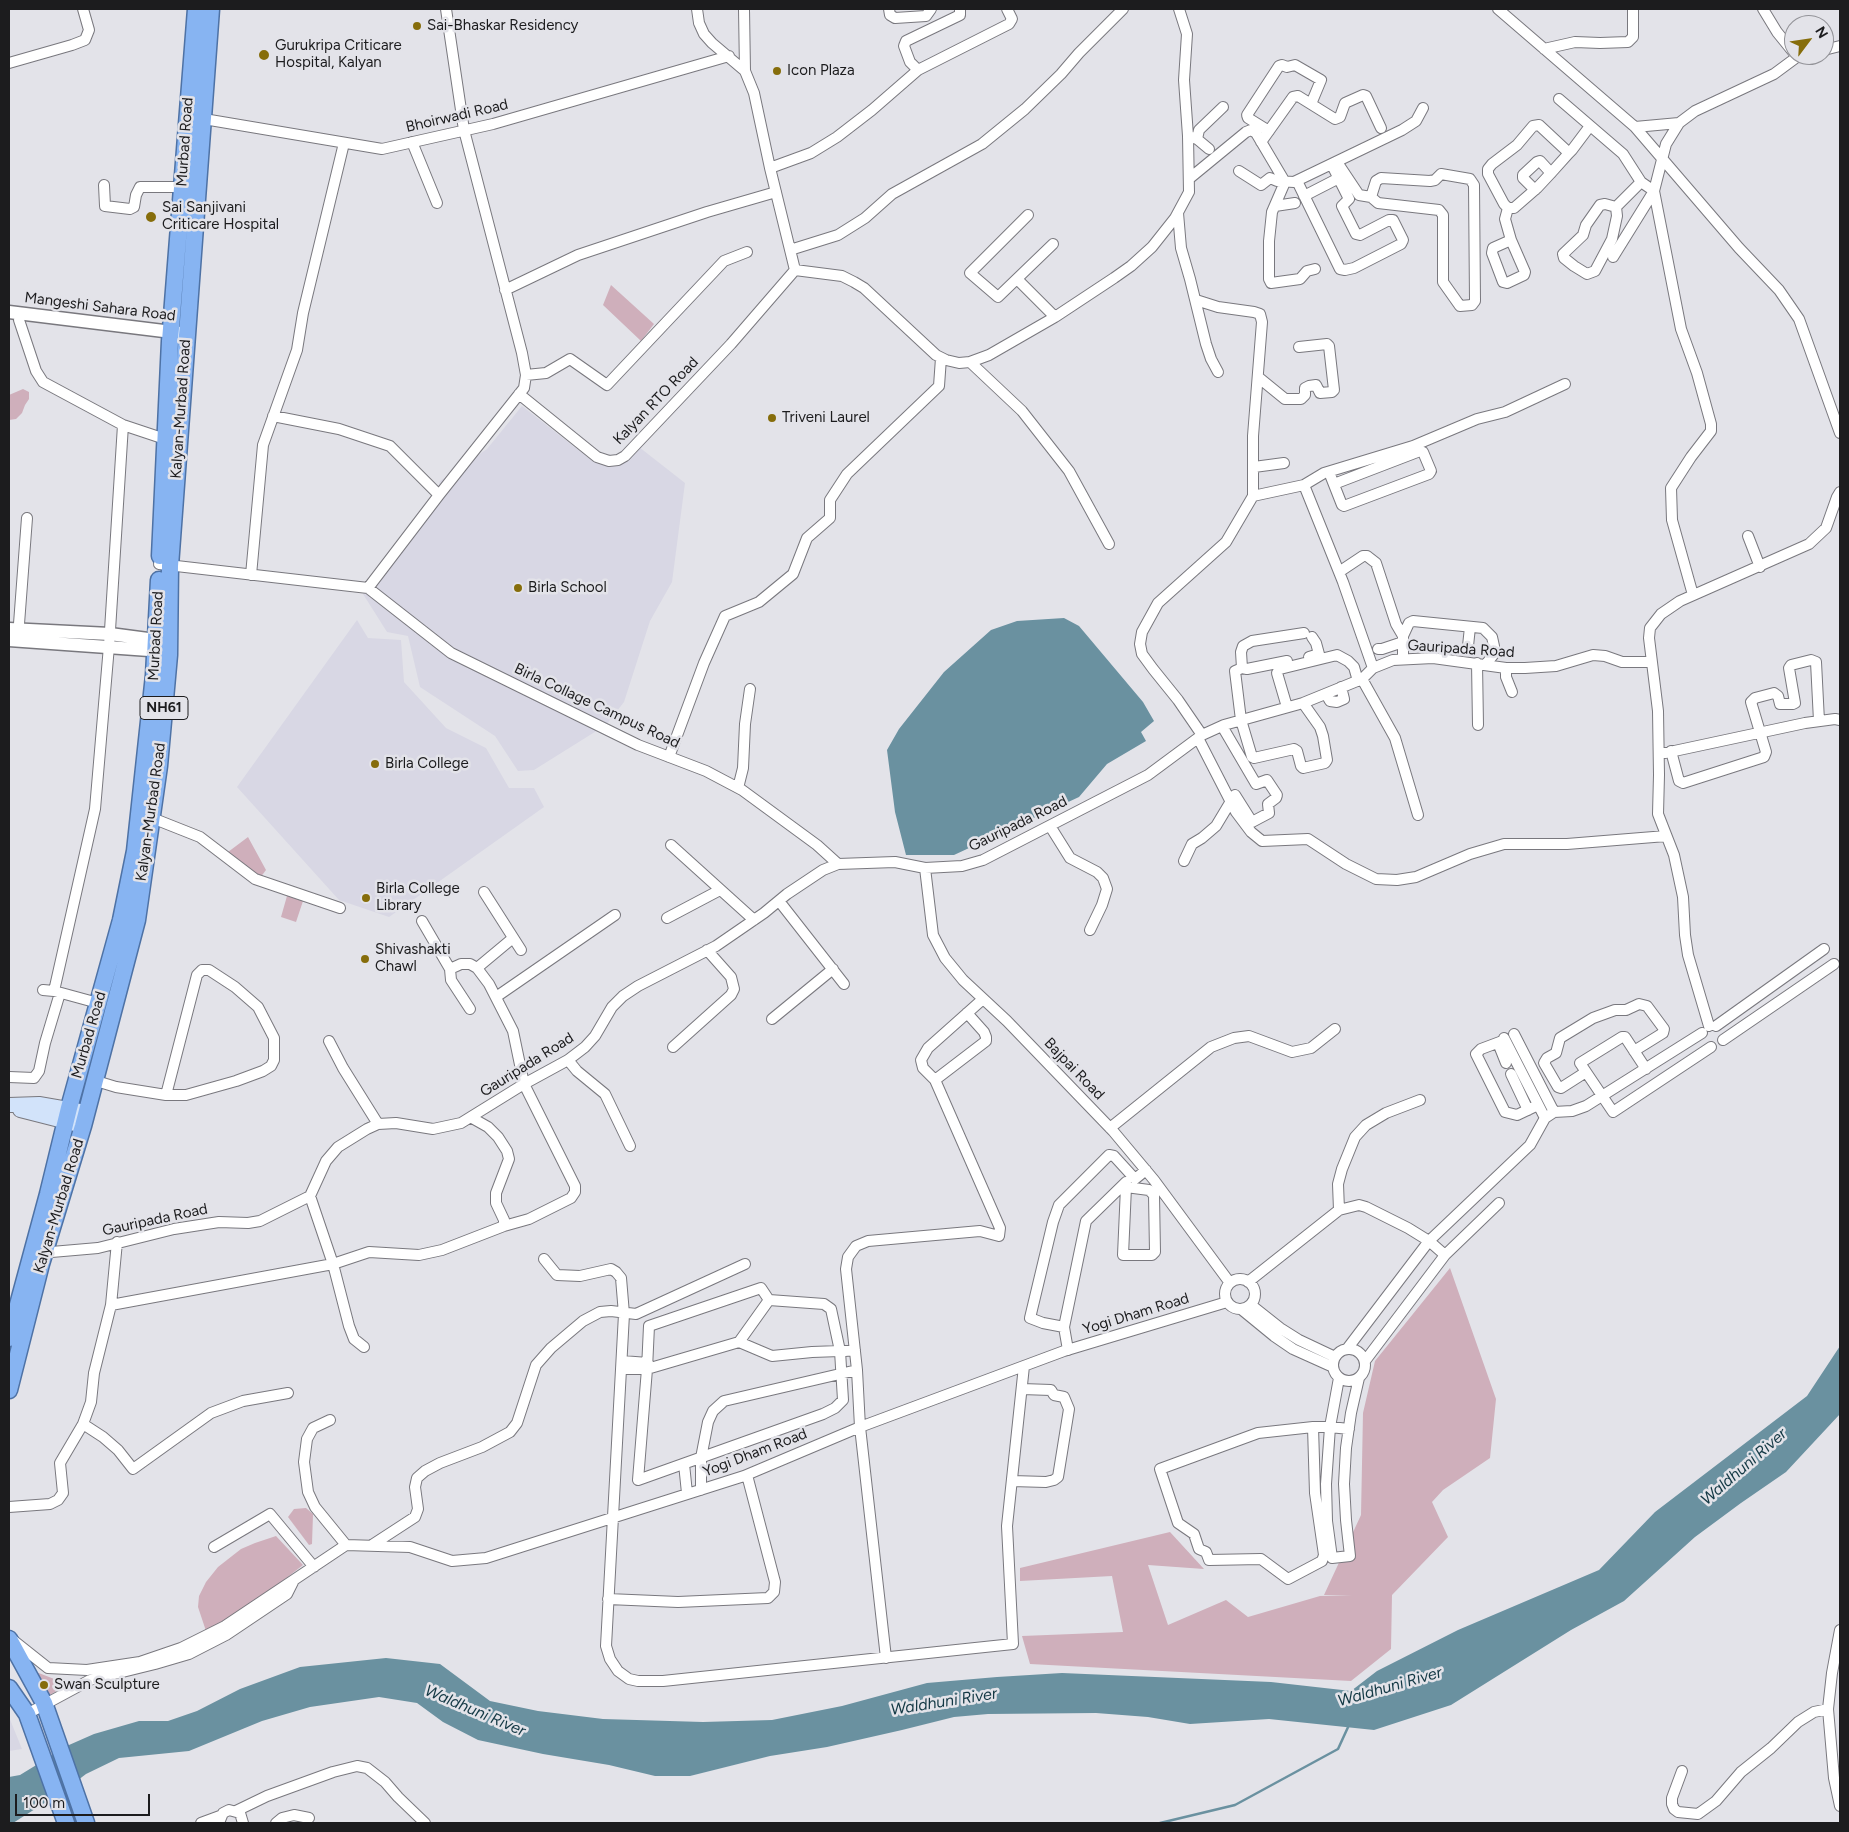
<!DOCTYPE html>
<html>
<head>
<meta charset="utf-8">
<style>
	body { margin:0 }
	#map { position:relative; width:1849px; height:1832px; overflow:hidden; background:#e3e3e9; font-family:Figtree,sans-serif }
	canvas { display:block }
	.frame { position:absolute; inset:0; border:10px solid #1c1c1e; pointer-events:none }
	.north { position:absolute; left:1784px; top:15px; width:50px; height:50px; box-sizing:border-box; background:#e3e3e9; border:1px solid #939398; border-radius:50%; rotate:59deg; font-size:14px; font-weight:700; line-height:20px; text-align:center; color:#1c1c1e }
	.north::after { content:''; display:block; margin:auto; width:18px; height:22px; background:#866d0b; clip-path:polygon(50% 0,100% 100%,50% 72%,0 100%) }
	.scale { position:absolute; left:15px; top:1794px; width:135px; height:22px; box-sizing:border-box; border:2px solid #1c1c1e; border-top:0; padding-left:6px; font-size:15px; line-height:18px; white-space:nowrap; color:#1c1c1e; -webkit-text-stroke:4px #e3e3e9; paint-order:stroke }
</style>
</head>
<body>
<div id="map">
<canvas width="1849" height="1832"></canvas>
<div class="frame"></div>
<div class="north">N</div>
<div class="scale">100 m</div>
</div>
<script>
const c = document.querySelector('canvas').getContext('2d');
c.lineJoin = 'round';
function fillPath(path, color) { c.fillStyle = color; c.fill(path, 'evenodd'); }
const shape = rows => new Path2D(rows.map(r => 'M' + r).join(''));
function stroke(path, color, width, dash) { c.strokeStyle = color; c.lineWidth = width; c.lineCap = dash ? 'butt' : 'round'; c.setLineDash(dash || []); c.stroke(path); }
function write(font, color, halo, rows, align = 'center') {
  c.font = font + ' Figtree,sans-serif'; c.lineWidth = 5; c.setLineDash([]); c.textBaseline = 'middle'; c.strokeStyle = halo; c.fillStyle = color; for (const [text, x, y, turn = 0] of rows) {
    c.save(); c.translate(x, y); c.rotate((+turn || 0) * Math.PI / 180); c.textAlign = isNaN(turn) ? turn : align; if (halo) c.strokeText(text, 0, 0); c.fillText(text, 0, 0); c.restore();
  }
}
fillPath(shape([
	[522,406,595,463,620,465,639,447,685,483,672,582,650,621,624,702,606,725,534,770,518,771,495,736,420,687,408,636,387,632,363,594,432,508,440,481,487,449],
	[357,620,368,638,401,640,404,682,446,728,486,748,509,788,534,788,544,807,389,917,339,900,237,787],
	[9,1717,22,1749,9,1751]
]), '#d8d7e4');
fillPath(shape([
	[611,285,654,324,641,341,603,305],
	[23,389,29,392,29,399,25,405,22,413,16,419,9,420,9,395],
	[248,837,266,870,260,878,228,852],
	[287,896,303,901,296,922,281,917],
	[1450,1268,1496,1399,1490,1458,1443,1490,1432,1502,1448,1537,1392,1595,1391,1649,1351,1681,1030,1664,1022,1636,1123,1632,1112,1576,1020,1581,1020,1568,1170,1532,1204,1569,1148,1565,1168,1625,1226,1600,1248,1617,1320,1596,1352,1595,1324,1595,1361,1515,1363,1413,1375,1361],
	[306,1508,313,1514,312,1544,309,1545,288,1517,294,1509],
	[276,1536,303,1565,248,1608,206,1631,198,1607,199,1596,206,1582,218,1567,241,1549,255,1543],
	[31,1670,62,1682,58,1690,43,1699]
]), '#cfafbb');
fillPath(shape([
	[1064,618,1079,626,1143,702,1154,721,1141,732,1146,741,1107,764,1079,797,954,855,906,855,895,812,887,750,899,729,944,672,991,630,1017,621],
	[1840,1346,1840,1414,1786,1472,1741,1503,1695,1537,1624,1601,1571,1630,1451,1705,1374,1730,1269,1719,1190,1724,1148,1717,1096,1713,988,1714,954,1717,902,1730,827,1747,770,1756,690,1776,655,1776,609,1765,543,1754,478,1740,443,1722,417,1703,379,1697,310,1707,262,1721,189,1751,119,1758,86,1774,65,1790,13,1823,9,1823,9,1777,20,1775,69,1745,94,1734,139,1721,168,1721,197,1711,240,1689,300,1667,386,1658,440,1664,490,1701,538,1711,603,1719,703,1722,772,1720,842,1706,927,1683,997,1677,1062,1673,1271,1682,1351,1691,1377,1671,1458,1630,1599,1570,1655,1512,1807,1396]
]), '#6a91a0');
stroke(shape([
	[1160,1823,1235,1805,1338,1749,1349,1725]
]), '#6a91a0', 2.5);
const minor = shape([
	[697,9,699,23,704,34,712,43,745,71,754,93,770,168,795,270],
	[744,9,745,71],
	[889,9,890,15,895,18,926,16,931,9],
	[1498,9,1635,127,1739,248,1779,290,1799,319,1840,433],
	[1763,9,1777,32,1794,53],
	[1544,49,1575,42,1600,43,1628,42,1633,37,1633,9],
	[1824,50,1840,46],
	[9,63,72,45,85,40,89,30,83,9],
	[918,70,910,62,904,46,906,41,960,15,960,9],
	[1559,99,1623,154,1641,182,1654,191,1613,257],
	[198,118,382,149,493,124,729,56],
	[1635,127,1679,123],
	[1269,131,1248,118,1247,115,1279,66,1282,65,1287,67,1295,65,1321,80,1311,104],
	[1192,137,1197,139,1209,149],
	[1197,139,1199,130,1223,107],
	[412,142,437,203],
	[1261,142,1293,97,1298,96,1335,119,1340,117,1345,103,1363,95,1366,96,1381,128],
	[1569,153,1539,125,1533,126,1517,145,1492,164,1488,169,1488,174,1504,204,1508,208,1514,208,1537,188,1551,173,1569,153,1572,150,1590,126],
	[1337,162,1359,195,1371,197,1378,203,1439,210,1443,215,1443,282,1460,306,1472,305,1475,301,1474,185,1470,179,1441,174,1435,180,1430,181,1381,178,1376,181,1371,197],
	[770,168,811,153,837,137,872,110,918,70,1009,24,1012,19,1007,9],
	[1239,171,1261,185,1270,178,1277,181,1294,182,1402,130,1416,121,1423,108],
	[1190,178,1246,132,1251,130,1256,133,1285,182,1272,212,1269,241,1269,279,1271,283,1300,279,1307,271,1315,269],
	[1297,181,1340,269,1345,270,1354,268,1401,244,1403,240,1393,220,1389,220,1360,235,1356,234,1342,206,1349,199,1332,165],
	[104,185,105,206,130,209,134,207,136,195,140,187,182,187],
	[1535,190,1523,178,1523,175,1537,162,1540,161,1551,173],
	[1304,196,1339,178],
	[1275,206,1295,203],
	[1616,207,1617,216,1612,239,1595,271,1587,274,1574,266,1564,258,1563,254,1583,235,1586,225,1600,205,1605,204,1616,207,1641,182],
	[1508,208,1505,219,1511,240,1525,272,1524,275,1507,283,1503,282,1492,253,1493,248,1511,240],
	[1178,213,1181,248,1190,279,1206,344,1211,359,1218,372],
	[1028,215,970,273,998,297,1053,244],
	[790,250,838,235,865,218,892,194,982,144,1025,109,1061,74,1079,53,1123,9],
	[795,270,842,276,854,282,864,288,936,355,946,360,959,363,970,362,989,355,1055,317,1114,278,1131,266,1152,247,1175,218,1189,192,1188,136,1184,80,1187,34,1179,9],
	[1017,279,1055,317],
	[505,290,578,255,707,212,776,192],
	[1196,300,1218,307,1254,312,1260,314,1262,322,1253,436,1253,496,1226,542,1158,603,1142,632,1140,644,1142,654,1153,669,1178,700,1202,735],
	[19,320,36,371,43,382,123,425,165,439],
	[970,362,1022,411,1069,471,1109,544],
	[526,375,546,373,570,359,607,385,724,261,747,252],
	[1258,377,1285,399,1301,399,1305,395,1305,388,1309,386,1316,385,1320,393,1332,392,1334,390,1329,346,1327,344,1299,347],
	[519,394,597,457,609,461,618,460,625,456,731,344,795,270],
	[273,416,339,429,390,446,439,495],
	[1254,467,1284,463],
	[1329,472,1342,505,1344,506,1429,474,1431,471,1423,452,1420,451,1334,484],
	[1304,485,1324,473,1413,446,1477,419,1505,412,1565,384],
	[1253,496,1304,485,1343,582,1373,668],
	[1748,536,1760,567],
	[159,564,368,588,451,653,638,745,706,771,742,790,817,845,838,864],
	[1339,572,1363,556,1367,556,1376,563,1396,624,1403,636,1403,659],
	[251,575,263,445,297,350,303,313,344,143],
	[368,588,439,495,524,388,526,375,522,353,464,130,446,9],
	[1693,595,1672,520,1671,488,1691,457,1711,431,1711,424,1697,373,1681,329,1654,191,1666,144,1679,123,1695,111,1774,74,1797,57,1805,55],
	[1403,636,1409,623,1413,621,1483,628,1492,637,1494,646,1494,654,1486,664],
	[18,637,27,518],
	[1468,646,1470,627],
	[1378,649,1382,649,1403,642],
	[1309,657,1319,654,1316,643,1312,637],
	[1477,663,1478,725],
	[1242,668,1247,669,1287,661],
	[1506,668,1506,677,1512,692],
	[1362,679,1395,738,1418,815],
	[1326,694,1330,701,1337,702,1344,699,1341,687],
	[1303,703,1320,727,1323,736,1327,760,1325,763,1303,768,1301,766,1297,751,1294,749,1254,758,1252,757,1241,720,1235,671,1242,668,1241,652,1243,646,1252,641,1304,633],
	[1287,707,1277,673,1280,669,1337,655,1348,661,1354,667,1358,681],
	[1222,726,1256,784,1267,780,1277,795,1276,798,1268,804,1269,813,1252,822,1235,795],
	[1198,738,1236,812,1251,832,1262,841,1308,839,1346,864,1376,879,1397,880,1416,877,1470,854,1504,844,1567,844,1666,836],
	[1671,751,1679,781,1683,783,1764,757,1766,752,1751,702,1755,698,1774,693,1778,696,1780,704,1793,704,1795,703,1789,668,1791,665,1811,660,1816,662,1819,721],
	[1665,753,1805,723,1835,719,1840,720],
	[669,757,704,663,725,616,759,602,793,574,807,538,830,518,830,500,847,474,939,386,941,358],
	[738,788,743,768,745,724,750,689],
	[147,816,200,837,255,879,340,908],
	[1050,826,1070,858,1097,872,1103,878,1107,889,1102,905,1090,930],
	[671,845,754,920],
	[1184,861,1192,844,1202,838,1216,826,1231,801],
	[925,868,933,935,945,958,963,980,1007,1021,1113,1131,1154,1180,1230,1283],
	[484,892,521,950],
	[779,901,844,984],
	[667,918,720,890],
	[422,921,450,969,451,980,470,1009],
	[477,968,513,938],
	[450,969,461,964,470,964,477,968,489,984,513,1031,524,1084,575,1186,575,1192,571,1198,529,1219,504,1226],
	[43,990,54,991,98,1003],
	[54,991,95,809,109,646,123,425],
	[496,997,615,915],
	[772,1019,833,969],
	[1709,1026,1688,955,1685,935,1683,897,1674,855,1658,814,1659,775,1658,711,1649,638,1650,628,1661,614,1680,601,1809,544,1826,528,1837,497,1840,492],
	[1716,1026,1824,949],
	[1514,1034,1554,1112],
	[1504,1038,1545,1118],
	[1505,1040,1481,1049,1476,1054,1505,1112,1517,1115,1538,1105],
	[1723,1040,1834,964],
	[329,1041,343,1068,378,1124],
	[1498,1043,1506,1063],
	[673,1047,731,995,734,989,731,977,707,950],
	[568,1060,577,1071,605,1094,630,1146],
	[1646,1069,1625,1037,1622,1037,1580,1063,1613,1112,1711,1047],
	[1586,1072,1561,1088,1558,1087,1544,1063,1547,1058,1556,1053,1560,1038,1593,1018,1615,1010,1626,1010,1639,1004,1647,1006,1664,1029,1663,1033,1634,1051],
	[1511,1074,1528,1110],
	[9,1077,34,1078,39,1071,45,1043,60,993],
	[93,1080,116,1087,166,1095,186,1095,236,1081,263,1071,271,1066,274,1060,274,1038,258,1007,235,987,209,970,202,970,197,975,166,1095],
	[935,1080,986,1041,986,1037,984,1032,967,1013],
	[1110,1128,1211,1047,1234,1038,1249,1036,1292,1052,1311,1048,1335,1029],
	[1121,1187,1126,1187,1149,1190,1154,1195,1155,1252,1152,1255,1123,1255,1126,1187],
	[310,1196,333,1264,349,1326,354,1339,364,1347],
	[1339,1210,1359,1205,1366,1207,1408,1228,1429,1241,1445,1255],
	[40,1253,98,1248,174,1229,219,1222,248,1223,260,1221,310,1196,326,1161,338,1147,367,1129,378,1124,396,1123,433,1129,461,1123,524,1084,568,1060,585,1047,595,1036,612,1007,623,996,638,986,716,946,764,913,787,894,823,870,838,864,895,862,925,868,962,866,983,860,1148,775,1202,735,1224,725,1303,703,1362,679,1373,668,1393,660,1433,658,1506,668,1525,668,1556,666,1593,655,1605,656,1622,662,1652,662],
	[544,1259,557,1275,580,1276,611,1269,616,1272,621,1278,624,1314,606,1646,610,1659,618,1671,629,1679,638,1681,663,1681,1013,1644,1007,1526,1024,1366],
	'1225 1294a15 15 0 1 1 30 0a15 15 0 1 1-30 0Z',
	[1248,1282,1339,1210,1338,1184,1342,1169,1355,1137,1366,1125,1386,1113,1420,1100],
	[769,1300,824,1304,831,1309,840,1351,843,1400,835,1408,823,1414,638,1480,647,1369,739,1342,772,1356,812,1352,840,1351,845,1351,855,1350],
	[111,1305,333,1264,369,1252,419,1255,442,1250,504,1226,504,1220,496,1203,496,1193,509,1159,507,1151,498,1137,488,1127,472,1118],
	[1251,1305,1280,1328,1299,1340,1335,1357],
	[1241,1309,1274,1336,1293,1349,1333,1367],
	[1064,1327,1086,1221,1126,1182],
	'1333 1365a16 16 0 1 1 32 0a16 16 0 1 1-32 0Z',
	[1347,1349,1429,1241,1530,1145,1545,1118,1554,1112,1572,1111,1586,1106,1702,1033],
	[1068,1350,1064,1327,1043,1323,1030,1318,1053,1222,1059,1205,1109,1155,1114,1156,1135,1179,1146,1170],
	[622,1361,648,1363],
	[1365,1361,1445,1255,1499,1203],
	[621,1369,647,1369,649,1326,761,1288,769,1300,739,1342],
	[1339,1378,1330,1427,1326,1484,1327,1521,1332,1558,1350,1556,1346,1520,1344,1484,1346,1448,1351,1413,1359,1378],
	[330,1420,313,1428,307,1439,304,1462,308,1492,315,1507,346,1545],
	[83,1424,103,1437,118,1450,133,1469,211,1413,243,1401,288,1393],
	[1313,1427,1258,1433,1160,1469,1178,1523,1194,1534,1199,1549,1206,1552,1209,1560,1261,1559,1288,1579,1322,1561,1324,1555,1315,1493,1313,1427,1330,1427,1349,1429],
	[684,1464,687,1493],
	[1012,1481,1046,1482,1054,1480,1058,1477,1069,1409,1064,1397,1054,1395,1051,1390,1022,1389],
	[701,1490,701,1458,708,1422,713,1411,724,1401,857,1370],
	[9,1507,50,1504,58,1500,63,1493,60,1463,83,1424,91,1402,94,1373,111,1305,117,1242],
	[372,1545,415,1517,418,1509,415,1487,417,1478,425,1471,440,1463,482,1447,510,1432,517,1423,536,1365,551,1348,583,1321,600,1312,611,1311,636,1314,745,1264],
	[214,1547,270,1514,314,1567],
	[608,1599,678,1602,768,1598,774,1592,775,1582,747,1475],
	[1840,1630,1832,1673,1828,1709,1834,1778,1840,1806],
	[14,1641,48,1668,87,1670,140,1662,181,1648,225,1626,346,1545,410,1547,452,1561,486,1558,744,1476,860,1427,1064,1351,1227,1302],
	[886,1658,860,1427,857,1370,846,1269,848,1257,856,1246,868,1241,980,1231,999,1236,1000,1228,935,1080,923,1068,921,1060,928,1048,983,999],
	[27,1714,90,1680,155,1664,189,1654,226,1635,287,1594,293,1582],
	[1682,1771,1672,1798,1672,1804,1674,1809,1678,1812,1698,1814,1716,1801,1741,1772,1771,1748,1798,1722,1814,1712,1828,1709],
	[236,1811,267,1796,333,1772,357,1766,367,1768,385,1782,398,1797,425,1823],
	[201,1823,220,1816],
	[219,1823,223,1813,229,1810,240,1813,243,1823],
	[276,1823,282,1818,294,1815,309,1818]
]);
const tertiary = shape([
	[9,312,180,333],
	[9,629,110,634,163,641],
	[9,640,163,651]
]);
const secondary = shape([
	[9,1105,39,1104,85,1112],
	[20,1110,75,1124]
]);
const trunk = shape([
	[160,556,170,341,196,9],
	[9,1338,48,1194,69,1108,121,920,135,851,139,814,154,675,159,580],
	[9,1390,41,1264,83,1126,137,920,159,766,169,655,170,566,211,9],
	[9,1639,44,1703,86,1823],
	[9,1688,27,1714,66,1823]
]);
stroke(minor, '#79787e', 12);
stroke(tertiary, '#79787e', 15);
stroke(secondary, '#79787e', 16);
stroke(trunk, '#4e72a5', 19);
stroke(minor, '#fff', 10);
stroke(tertiary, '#fff', 12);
stroke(secondary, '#d2e3fa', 14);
stroke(trunk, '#87b4f2', 16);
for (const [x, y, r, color] of [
	[417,26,5,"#866d0b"],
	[264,55,6,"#866d0b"],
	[777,71,5,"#866d0b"],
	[151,217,6,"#866d0b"],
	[772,418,5,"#866d0b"],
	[518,588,5,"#866d0b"],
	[375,764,5,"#866d0b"],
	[366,898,5,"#866d0b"],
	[365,959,5,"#866d0b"],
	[44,1685,5,"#866d0b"]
]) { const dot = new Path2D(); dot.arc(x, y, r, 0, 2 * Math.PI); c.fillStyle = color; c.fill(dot); stroke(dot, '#e3e3e9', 2); }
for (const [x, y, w] of [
	[164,708,48]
]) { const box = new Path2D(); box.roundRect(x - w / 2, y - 11.5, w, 23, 4); c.fillStyle = '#e3e3e9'; c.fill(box); stroke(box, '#1c1c1e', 1); }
write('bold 14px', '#1c1c1e', null, [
	["NH61",164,708]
]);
write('15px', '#1c1c1e', '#e3e3e9', [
	["Sai-Bhaskar Residency",427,26],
	["Gurukripa Criticare",275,46],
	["Hospital, Kalyan",275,63],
	["Icon Plaza",787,71],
	["Sai Sanjivani",162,208],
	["Criticare Hospital",162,225],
	["Triveni Laurel",782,418],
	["Birla School",528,588],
	["Birla College",385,764],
	["Birla College",376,889],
	["Library",376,906],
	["Shivashakti",375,950],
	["Chawl",375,967],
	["Swan Sculpture",54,1685]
], 'left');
write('15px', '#1c1c1e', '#e3e3e9', [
	["Bhoirwadi Road",457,116,-13],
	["Murbad Road",185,142,-86],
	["Mangeshi Sahara Road",100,307,7],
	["Kalyan RTO Road",656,401,-46],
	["Kalyan-Murbad Road",181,409,-86],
	["Murbad Road",156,636,-87],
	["Gauripada Road",1461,649,4],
	["Birla Collage Campus Road",597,706,25],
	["Kalyan-Murbad Road",151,812,-82],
	["Gauripada Road",1018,824,-26],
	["Murbad Road",89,1035,-74],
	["Gauripada Road",527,1065,-32],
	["Bajpai Road",1074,1069,46],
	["Kalyan-Murbad Road",59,1206,-73],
	["Gauripada Road",155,1220,-12],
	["Yogi Dham Road",1136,1314,-17],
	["Yogi Dham Road",755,1453,-21]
]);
write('italic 16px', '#133844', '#e3e3e9', [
	["Waldhuni River",1744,1467,-41],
	["Waldhuni River",1390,1687,-16],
	["Waldhuni River",944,1702,-9],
	["Waldhuni River",475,1711,23]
]);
</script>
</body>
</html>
